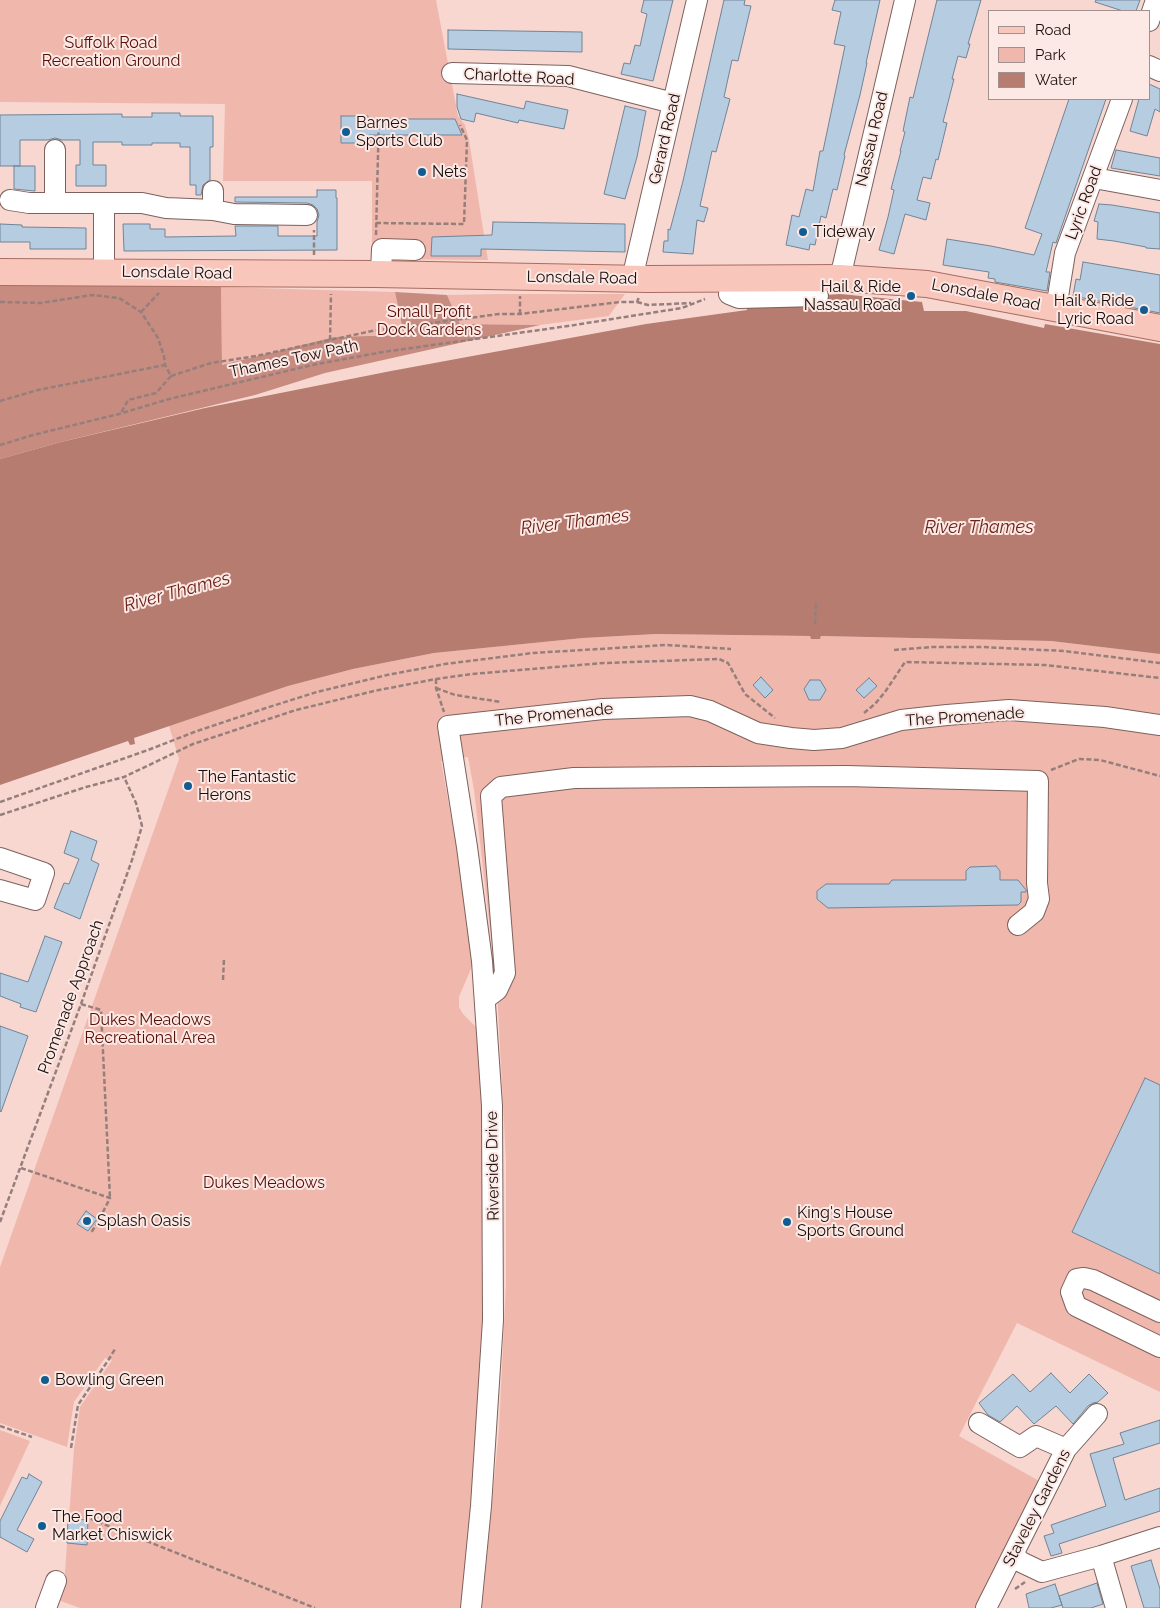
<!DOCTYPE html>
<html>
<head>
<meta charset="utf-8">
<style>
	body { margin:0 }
	#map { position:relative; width:1160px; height:1608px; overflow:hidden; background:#f8d7d1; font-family:Raleway,sans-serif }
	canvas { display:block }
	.legend { position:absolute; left:988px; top:10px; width:162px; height:90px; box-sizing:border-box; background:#fce8e4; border:1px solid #a1918e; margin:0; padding:6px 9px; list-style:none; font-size:15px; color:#180e0c }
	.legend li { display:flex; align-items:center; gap:10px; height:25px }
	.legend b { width:25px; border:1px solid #a1918e }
</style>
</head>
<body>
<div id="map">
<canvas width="1160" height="1608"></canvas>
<ul class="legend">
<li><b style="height:6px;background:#f9c6bc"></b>Road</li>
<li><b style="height:14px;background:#f0b8ad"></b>Park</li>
<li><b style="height:14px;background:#b77c70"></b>Water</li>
</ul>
</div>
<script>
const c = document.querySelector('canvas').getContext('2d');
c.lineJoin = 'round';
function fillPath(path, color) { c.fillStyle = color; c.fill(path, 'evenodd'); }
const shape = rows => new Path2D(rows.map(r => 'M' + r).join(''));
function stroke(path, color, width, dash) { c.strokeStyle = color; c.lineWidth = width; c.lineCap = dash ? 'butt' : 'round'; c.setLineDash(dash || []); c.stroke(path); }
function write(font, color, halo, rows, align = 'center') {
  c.font = font + ' Raleway,sans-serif'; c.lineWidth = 4; c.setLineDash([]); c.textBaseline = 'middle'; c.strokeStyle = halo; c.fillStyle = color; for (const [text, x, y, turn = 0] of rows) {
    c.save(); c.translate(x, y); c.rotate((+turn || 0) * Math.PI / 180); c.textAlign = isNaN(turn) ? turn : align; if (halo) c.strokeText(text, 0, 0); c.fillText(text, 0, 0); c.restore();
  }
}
fillPath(shape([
	[0,0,436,0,458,116,465,125,469,140,488,260,372,259,372,181,223,181,225,104,0,102],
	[221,287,395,292,404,335,334,337,222,365],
	[498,294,625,294,609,316,540,325,460,324,447,295],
	[656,634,810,636,811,639,820,639,821,636,1051,641,1160,654,1160,1392,1017,1323,959,1436,1041,1482,978,1608,482,1608,499,1429,506,1284,506,1161,497,990,474,790,468,757,441,761,467,906,473,964,459,997,459,1007,463,1014,480,1031,485,1172,485,1321,474,1503,462,1608,80,1608,58,1600,64,1585,74,1449,80,1407,112,1360,105,1358,74,1402,67,1447,0,1423,0,1267,179,759,169,726,288,686,353,669,434,653,583,638],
	[0,1430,30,1441,0,1506]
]), '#f0b8ad');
fillPath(shape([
	[0,283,177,284,221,287,222,365,334,337,404,335,395,292,447,295,460,324,540,325,325,373,255,395,61,442,0,459]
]), '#c78b7f');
fillPath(shape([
	[840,294,922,302,924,311,966,311,1044,328,1045,324,1160,344,1160,654,1051,641,821,636,820,639,811,639,810,636,656,634,583,638,434,653,353,669,288,686,134,738,135,744,130,745,128,741,0,785,0,459,61,442,205,408,391,371,646,324,747,310,746,301]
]), '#b77c70');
const building = shape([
	[644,0,673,0,653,81,621,74,624,63,630,64,635,45,640,46,647,14,641,12,644,0],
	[724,0,745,0,744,5,751,6,738,61,732,60,724,97,730,99,716,152,712,151,700,206,708,208,704,222,697,220,693,254,663,252,664,241,668,241,668,229,670,230,683,181,724,0],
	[835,0,880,0,866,63,867,63,860,95,844,155,845,156,837,190,833,189,826,218,821,216,815,245,810,244,809,250,786,245,792,215,799,217,806,189,813,191,820,151,823,151,845,46,834,44,841,12,832,10,835,0],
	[937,0,981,0,968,44,970,44,966,58,958,56,952,79,954,79,943,122,947,123,938,160,936,159,931,179,923,177,917,200,930,203,926,220,905,214,894,254,879,250,888,217,894,190,891,189,901,151,900,151,905,132,903,131,910,97,913,98,937,0],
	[1096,0,1140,0,1136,11,1123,11,1095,2,1096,0],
	[448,30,582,32,582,52,448,49,448,30],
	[1149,84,1160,89,1160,112,1155,109,1147,136,1130,131,1139,99,1149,99,1149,84],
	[457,94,524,109,526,101,568,110,564,129,519,120,518,123,476,113,474,122,461,119,457,107,457,94],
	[1069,99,1106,99,1056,243,1053,242,1046,272,1050,272,1047,291,995,282,995,279,988,278,989,272,943,265,947,239,991,246,1034,255,1042,234,1025,228,1069,99],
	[625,106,646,111,637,157,625,199,604,194,625,106],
	[152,113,180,113,180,116,213,116,213,147,210,147,210,180,203,185,201,195,196,195,196,185,190,185,190,147,180,147,180,143,152,143,152,145,122,145,122,142,93,142,93,165,106,165,106,186,76,186,76,165,80,165,80,140,62,140,55,138,48,140,20,140,20,166,0,166,0,115,122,114,122,117,152,117,152,113],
	[341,116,368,116,368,119,455,119,462,135,369,135,369,143,341,143,341,116],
	[1116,150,1160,158,1160,176,1111,168,1116,150],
	[14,166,35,166,35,191,14,189,14,166],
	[317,190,336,190,336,198,337,198,337,250,124,251,123,224,150,224,150,229,165,229,165,237,236,236,235,226,278,226,278,236,317,236,317,222,319,215,317,209,313,205,307,203,235,202,235,197,317,197,317,190],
	[1099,204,1112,205,1160,213,1160,249,1146,248,1146,247,1114,241,1097,239,1098,222,1094,221,1099,204],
	[493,222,625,224,625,252,481,249,481,256,431,256,432,237,492,235,493,222],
	[0,224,22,225,22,227,86,228,86,249,30,249,30,242,0,242,0,224],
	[1083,262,1160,275,1160,313,1073,296,1076,279,1080,280,1083,262],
	[761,677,773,690,765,698,753,685,761,677],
	[869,678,877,686,864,698,856,690,869,678],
	[810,680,820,680,826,690,820,700,809,700,804,689,810,680],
	[71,831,97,841,91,860,99,864,80,919,54,908,64,883,69,884,79,859,64,853,71,831],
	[996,866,1000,871,1000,880,1018,880,1026,890,1026,892,1021,892,1021,902,1018,905,828,908,817,899,817,891,826,884,889,884,892,880,966,880,966,871,970,867,996,866],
	[45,936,62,942,36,1012,20,1007,21,1004,0,996,0,973,28,982,45,936],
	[0,1026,28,1036,1,1112,0,1111,0,1026],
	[1145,1078,1160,1085,1160,1274,1072,1232,1145,1078],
	[86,1211,97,1219,88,1231,77,1224,86,1211],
	[1051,1373,1070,1393,1089,1374,1108,1393,1098,1402,1093,1403,1088,1406,1073,1424,1056,1406,1034,1424,1017,1406,1000,1422,988,1415,979,1403,1013,1374,1030,1392,1051,1373],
	[1160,1420,1160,1443,1113,1458,1125,1500,1160,1488,1160,1511,1059,1544,1062,1553,1051,1556,1044,1536,1054,1533,1051,1525,1106,1506,1090,1454,1124,1444,1120,1433,1160,1420],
	[29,1474,42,1482,17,1530,34,1539,27,1552,0,1537,0,1521,22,1477,27,1479,29,1474],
	[68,1519,88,1520,87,1545,67,1543,68,1519],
	[1151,1560,1160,1589,1160,1608,1144,1608,1131,1566,1151,1560],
	[1097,1583,1103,1604,1091,1608,1063,1608,1059,1596,1097,1583],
	[1055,1584,1062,1605,1051,1608,1029,1608,1026,1594,1055,1584]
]);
fillPath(building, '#b6cce0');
stroke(building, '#708497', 1);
const minor = shape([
	[1149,21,1156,0],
	[1149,66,1160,71],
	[452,73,568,76,673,103],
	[1094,178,1160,190],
	[10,200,29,203,104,203],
	[55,202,55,150],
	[213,210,234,214,307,215],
	[104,272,104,203,142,203,166,208,213,210,213,191],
	[381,274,382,249,415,250],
	[840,278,905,0],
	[632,279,697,0],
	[729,294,739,298,818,296],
	[1056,309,1065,253,1122,99],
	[0,858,44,873,35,900,0,890],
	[485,999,497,990,505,973,491,796,501,787,574,778,846,776,1038,781,1037,883,1039,899,1034,912,1018,925],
	[1160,1312,1093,1280,1084,1278,1077,1279,1071,1292,1076,1306,1160,1347],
	[979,1423,1020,1447,1036,1436,1066,1449],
	[1013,1554,1021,1562,1042,1572,1101,1556,1160,1537],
	[1101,1556,1116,1608],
	[46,1608,56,1581],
	[471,1608,481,1506,493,1320,492,1106,482,961,467,847,448,726,603,709,690,706,710,711,758,733,791,738,814,740,842,738,901,720,947,715,1009,710,1105,717,1160,725],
	[986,1608,1066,1449,1097,1414]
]);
const major = shape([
	[0,272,375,274,647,279,840,278,927,284,1160,328]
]);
stroke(minor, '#7d615c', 22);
stroke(major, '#a86d61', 28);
stroke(shape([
	[376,223,464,224,467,140,460,125],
	[376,235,379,115],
	[314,255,314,230],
	[0,302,41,303,92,295,119,298,141,312,158,338,164,356,165,365,171,376,156,393,128,400,121,413],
	[637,302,648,305,691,303],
	[141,312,159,293],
	[520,314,520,296],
	[330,340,331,294],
	[171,376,211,363,256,356,372,331,499,314,520,314,620,302,637,302,639,297],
	[0,401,38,390,165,365],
	[0,445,33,435,119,414,169,399,312,365,383,352,568,326,682,308,705,299],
	[815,624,816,601],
	[894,650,932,647,983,647,1064,651,1160,663],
	[436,679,436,688,444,712],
	[436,688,455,695,501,702],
	[864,713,875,704,885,692,905,662,1045,665,1160,678],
	[1051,770,1079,759,1100,760,1160,776],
	[0,802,148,750,197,731,266,708,317,692,387,675,445,664,533,653,666,645,731,649],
	[0,815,86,787,124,777,193,744,296,710,374,691,436,679,472,674,604,663,719,659,728,663,745,694,775,718],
	[223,980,224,958],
	[81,1004,101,1010,110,1198],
	[21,1168,110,1198,99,1220,91,1233],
	[0,1222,81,1004,132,860,142,826,136,803,124,777],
	[0,1426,32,1437],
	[71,1448,78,1405,109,1359,115,1349],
	[69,1514,86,1517,315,1608],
	[1015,1589,1025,1582]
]), '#967f7b', 2.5, [5, 2.5]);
stroke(minor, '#fff', 20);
stroke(major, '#f9c6bc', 26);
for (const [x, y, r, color] of [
	[346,132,5,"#115c90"],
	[422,172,5,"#115c90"],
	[803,232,5,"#115c90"],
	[911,296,5,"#115c90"],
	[1144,310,5,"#115c90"],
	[188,786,5,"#115c90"],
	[87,1221,5,"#115c90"],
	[787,1222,5,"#115c90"],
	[45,1380,5,"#115c90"],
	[42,1526,5,"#115c90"]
]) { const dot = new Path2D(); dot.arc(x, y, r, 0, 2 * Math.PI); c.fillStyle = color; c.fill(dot); stroke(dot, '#fce8e4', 2); }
write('16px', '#580f06', '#fce8e4', [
	["Suffolk Road",111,43],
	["Recreation Ground",111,61],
	["Small Profit",429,312],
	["Dock Gardens",429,330],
	["Dukes Meadows",150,1020],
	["Recreational Area",150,1038],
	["Dukes Meadows",264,1183]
]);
write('16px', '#180e0c', '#fce8e4', [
	["Charlotte Road",519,77,3],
	["Gerard Road",665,139,-77],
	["Nassau Road",872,139,-77],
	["Lyric Road",1084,203,-70],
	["Lonsdale Road",177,273,1],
	["Lonsdale Road",582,278,1],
	["Lonsdale Road",986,295,11],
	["Thames Tow Path",294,359,-12],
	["The Promenade",554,715,-6],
	["The Promenade",965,717,-4],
	["Promenade Approach",71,997,-70],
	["Riverside Drive",493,1166,-91],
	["Staveley Gardens",1037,1508,-63]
]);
write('16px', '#180e0c', '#fce8e4', [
	["Barnes",356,123],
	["Sports Club",356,141],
	["Nets",432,172],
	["Tideway",813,232],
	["Hail & Ride",901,287,"right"],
	["Nassau Road",901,305,"right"],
	["Hail & Ride",1134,301,"right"],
	["Lyric Road",1134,319,"right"],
	["The Fantastic",198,777],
	["Herons",198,795],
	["King's House",797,1213],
	["Sports Ground",797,1231],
	["Splash Oasis",97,1221],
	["Bowling Green",55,1380],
	["The Food",52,1517],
	["Market Chiswick",52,1535]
], 'left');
write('italic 18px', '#6c2318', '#fce8e4', [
	["River Thames",575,522,-7],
	["River Thames",979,528],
	["River Thames",177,592,-15]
]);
</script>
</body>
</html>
